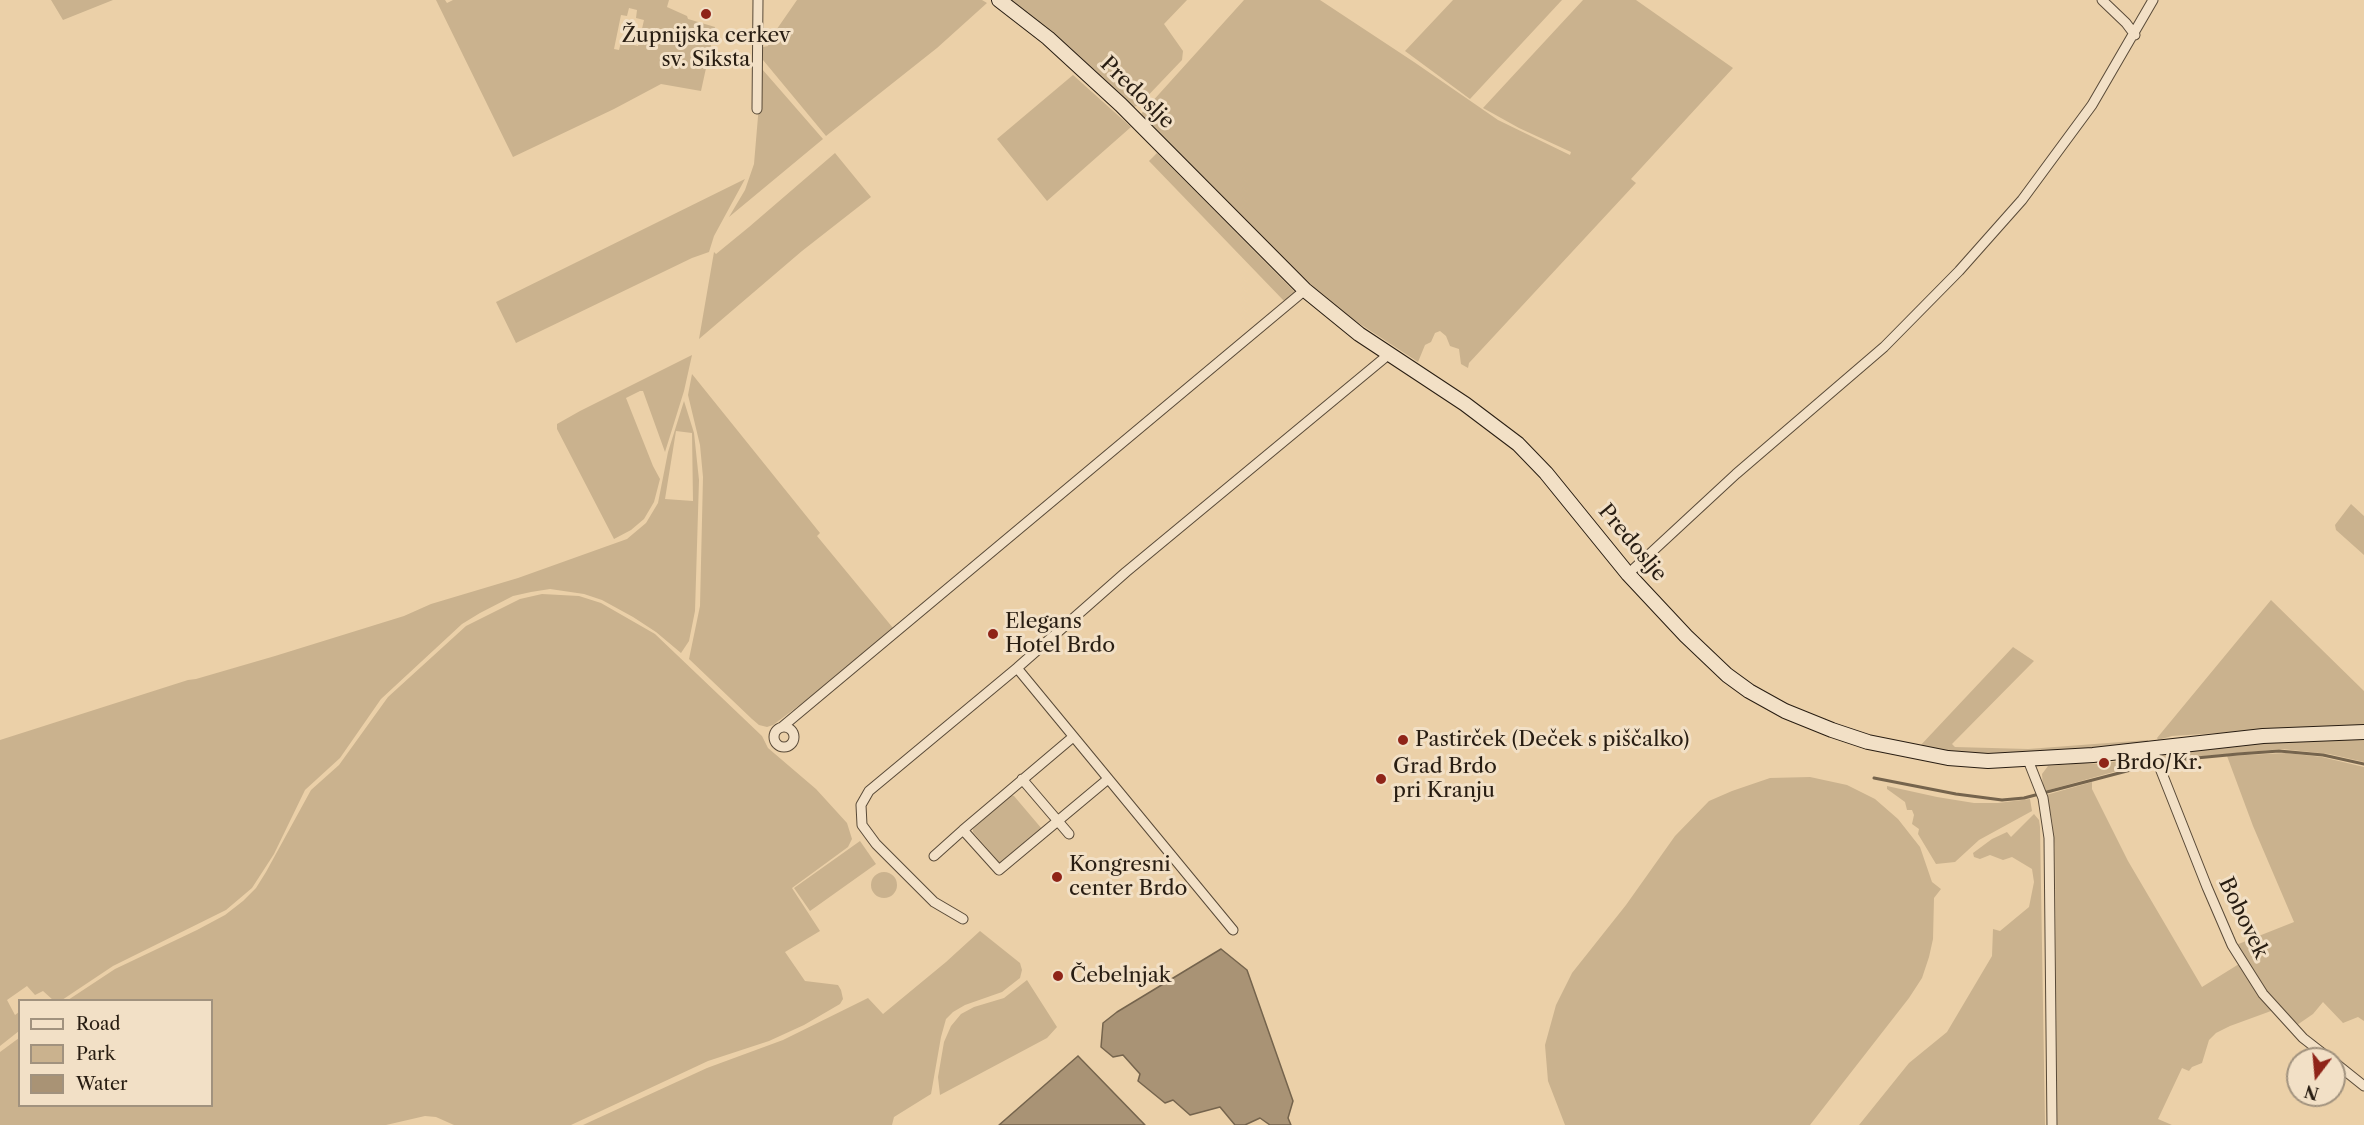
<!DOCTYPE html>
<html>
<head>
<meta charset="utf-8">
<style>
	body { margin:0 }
	#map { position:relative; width:2364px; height:1125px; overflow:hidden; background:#ebd0a8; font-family:"Libre Caslon Text",serif }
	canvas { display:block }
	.legend { position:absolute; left:18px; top:999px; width:195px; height:108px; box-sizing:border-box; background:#f2e0c6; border:2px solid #a1927e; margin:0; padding:8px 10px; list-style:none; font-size:18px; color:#281d12 }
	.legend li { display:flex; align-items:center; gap:12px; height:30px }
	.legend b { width:30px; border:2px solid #a1927e }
	.north { position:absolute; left:2286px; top:1047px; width:60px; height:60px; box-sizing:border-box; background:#f2e0c6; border:2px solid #a1927e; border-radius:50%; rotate:196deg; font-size:16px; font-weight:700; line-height:24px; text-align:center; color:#281d12 }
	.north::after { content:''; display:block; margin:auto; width:21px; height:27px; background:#8f2418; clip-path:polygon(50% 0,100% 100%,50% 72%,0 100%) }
</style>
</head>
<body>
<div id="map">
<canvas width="2364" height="1125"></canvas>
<ul class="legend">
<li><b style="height:8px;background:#f2e0c6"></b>Road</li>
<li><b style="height:16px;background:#cab28e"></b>Park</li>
<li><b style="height:16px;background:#a99375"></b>Water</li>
</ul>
<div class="north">N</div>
</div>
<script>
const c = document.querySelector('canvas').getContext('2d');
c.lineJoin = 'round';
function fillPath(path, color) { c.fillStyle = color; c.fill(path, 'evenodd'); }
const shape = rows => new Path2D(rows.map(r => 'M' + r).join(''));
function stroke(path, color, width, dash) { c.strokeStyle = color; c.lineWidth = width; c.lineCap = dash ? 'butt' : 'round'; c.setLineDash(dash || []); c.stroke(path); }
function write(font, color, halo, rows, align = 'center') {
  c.font = font + ' "Libre Caslon Text",serif'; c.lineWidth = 6; c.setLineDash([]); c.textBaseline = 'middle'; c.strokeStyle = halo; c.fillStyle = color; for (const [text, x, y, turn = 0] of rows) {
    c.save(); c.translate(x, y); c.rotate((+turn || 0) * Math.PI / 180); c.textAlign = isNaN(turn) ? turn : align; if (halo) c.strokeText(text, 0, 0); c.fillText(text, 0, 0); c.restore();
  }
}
fillPath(shape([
	[51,0,113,0,63,20],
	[436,0,445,0,447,3,453,0,669,0,667,7,687,16,688,19,715,27,701,91,661,84,614,109,513,157],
	[629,8,637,10,636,18,644,20,638,46,621,42,619,50,614,49,621,15,627,16],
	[797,0,982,0,987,3,937,48,826,136,763,60,763,47,768,46,770,39],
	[1009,0,1187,0,1164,24,1183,51,1182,60,1139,105,1134,107,1078,56],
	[1244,0,1320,0,1414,62,1498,120,1570,155,1571,152,1519,128,1483,108,1583,0,1636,0,1733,68,1631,179,1636,183,1469,363,1468,368,1461,364,1459,349,1450,346,1446,336,1440,331,1435,333,1431,342,1425,345,1418,362,1354,320,1314,287,1263,239,1141,114],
	[1453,0,1562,0,1470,99,1405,51],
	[762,69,823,139,729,217,745,190,754,164],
	[1073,75,1131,127,1047,201,997,139],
	[835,153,871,197,802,251,699,339,714,252,716,254,749,227],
	[1157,153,1295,292,1285,302,1149,161],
	[745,179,714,236,709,252,692,258,516,343,496,302],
	[692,355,684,391,665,452,643,391,640,391,626,398,653,466,660,479,654,502,644,519,631,530,614,539,557,429,557,424,580,411],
	[692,374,820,533,817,536,893,628,809,698,773,725,767,727,759,725,752,719,689,659,700,606,703,477,700,445,688,395],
	[684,401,694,433,699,480,695,611,689,641,681,653,656,632,633,617,602,600,584,594,550,589,531,592,513,596,480,613,462,624,381,699,340,758,305,790,274,854,252,888,226,910,113,966,62,1000,53,1000,43,991,35,995,27,986,7,1000,15,1015,19,1012,19,1031,0,1046,0,740,188,680,196,679,275,656,404,616,431,604,518,578,627,539,646,523,658,503,668,452],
	[676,431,692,433,693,501,665,499],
	[2351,504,2364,516,2364,555,2336,530,2335,525],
	[542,594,579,596,601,603,655,634,762,736,768,748,816,789,847,823,852,839,848,847,792,888,820,931,785,952,805,981,838,985,841,990,843,999,840,1004,804,1025,769,1041,708,1061,571,1125,454,1125,436,1117,425,1116,386,1125,0,1125,0,1052,19,1038,20,1106,212,1106,212,1000,68,1000,115,969,197,930,225,915,243,901,256,888,266,872,311,790,339,765,388,697,466,626,520,599],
	[2271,600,2364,691,2364,728,2313,727,2172,736,2158,740,2157,738],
	[2013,647,2034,661,1952,744,1955,747,2028,749,2148,740,2148,742,2060,753,1986,755,1919,747],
	[2364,738,2364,762,2329,754,2282,749,2160,760,2160,755,2163,753,2238,744],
	[2286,753,2322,757,2364,767,2364,1021,2358,1017,2343,1023,2323,1002,2313,1014,2297,1025,2265,991,2236,945,2294,922,2253,826,2227,756],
	[2145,755,2153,761,2045,791,2043,787,2042,774,2048,766,2083,763,2104,764],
	[1810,777,1847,785,1875,799,1898,819,1920,847,1932,882,1941,889,1934,898,1933,939,1929,957,1922,978,1909,998,1810,1125,1565,1125,1548,1081,1545,1045,1556,1005,1572,973,1626,905,1675,836,1709,801,1732,791,1770,778],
	[2092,782,2092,789,2128,861,2202,987,2239,964,2272,1008,2271,1011,2230,1026,2216,1033,2209,1040,2202,1063,2192,1067,2189,1071,2182,1068,2158,1119,2172,1125,2057,1125,2055,847,2052,820,2046,795],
	[1887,786,1937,797,1974,803,1998,803,2030,799,2032,811,1979,840,1955,862,1936,864,1918,834,1919,829,1912,824,1914,815,1912,810,1907,810,1905,802,1887,789],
	[1011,795,1014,796,1042,829,1000,863,973,832,973,829],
	[2034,814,2039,820,2040,827,2045,1125,1859,1125,1909,1063,1947,1032,1992,956,1993,929,2000,931,2029,907,2034,882,2032,869,2012,857,2003,860,1990,855,1980,859,1974,857,1973,853,1992,839,2007,832,2011,837],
	[860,841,876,864,810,911,794,888],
	'871 885a13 13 0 1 1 26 0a13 13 0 1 1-26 0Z',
	[980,931,1020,963,1022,970,1020,978,1002,992,965,1005,953,1012,946,1019,941,1037,931,1094,894,1117,892,1125,583,1125,707,1068,783,1040,868,998,883,1014,946,962],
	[1027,980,1057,1027,1047,1038,940,1095,938,1077,944,1042,951,1026,961,1014,974,1007,1004,998]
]), '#cab28e');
const water = shape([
	[1221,949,1247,970,1293,1101,1288,1118,1291,1125,1270,1125,1260,1118,1245,1125,1235,1125,1220,1107,1190,1115,1173,1100,1165,1103,1138,1081,1140,1074,1123,1055,1113,1057,1101,1047,1103,1023,1117,1012,1221,949],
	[1078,1056,1145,1125,999,1125,1078,1056]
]);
fillPath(water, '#a99375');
stroke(water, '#75644d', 1.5);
stroke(shape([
	[1874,778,1956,794,2002,800,2024,798,2165,761,2238,754,2279,751,2323,755,2364,764]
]), '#75644d', 3);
const street = shape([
	[2102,0,2126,23,2135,35],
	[757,109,758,0],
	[1628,574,1736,474,1884,347,1959,271,2022,200,2092,105,2153,0],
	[1017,668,1233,930],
	'774 737a10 10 0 1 1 20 0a10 10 0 1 1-20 0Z',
	[782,727,1305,290],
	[1073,737,963,830,999,870,1108,779],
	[2152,748,2207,887,2232,945,2263,994,2303,1038,2330,1059],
	[2028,760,2043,798,2049,838,2052,1125],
	[1022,779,1069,834],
	[934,856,963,830],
	[963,919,934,902,876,844,862,825,861,805,869,791,1017,668,1126,572,1388,355],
	[2334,1062,2364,1086]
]);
const secondary = shape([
	[999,0,1048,38,1121,105,1305,290,1359,334,1465,404,1518,444,1546,473,1628,574,1686,636,1727,675,1749,691,1785,711,1832,730,1868,742,1948,758,1988,761,2093,755,2263,736,2364,732]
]);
stroke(street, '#594a38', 11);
stroke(secondary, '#281d12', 16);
stroke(street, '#f2e0c6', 9);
stroke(secondary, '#f2e0c6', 14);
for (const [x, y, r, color] of [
	[706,14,6,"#8f2418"],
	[993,634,6,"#8f2418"],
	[1403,740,6,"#8f2418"],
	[2104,763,6,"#8f2418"],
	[1381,779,6,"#8f2418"],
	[1057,877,6,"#8f2418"],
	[1058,976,6,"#8f2418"]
]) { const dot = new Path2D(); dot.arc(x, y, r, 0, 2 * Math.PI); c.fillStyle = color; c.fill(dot); stroke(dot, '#f2e0c6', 2); }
write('21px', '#281d12', '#f2e0c6', [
	["Župnijska cerkev",706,36,"center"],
	["sv. Siksta",706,60,"center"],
	["Elegans",1005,622],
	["Hotel Brdo",1005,646],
	["Pastirček (Deček s piščalko)",1415,740],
	["Brdo/Kr.",2116,763],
	["Grad Brdo",1393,767],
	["pri Kranju",1393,791],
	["Kongresni",1069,865],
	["center Brdo",1069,889],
	["Čebelnjak",1070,976]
], 'left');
write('21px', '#281d12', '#f2e0c6', [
	["Predoslje",1137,93,44],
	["Predoslje",1632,543,50],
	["Bobovek",2243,918,64]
]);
</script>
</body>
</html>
